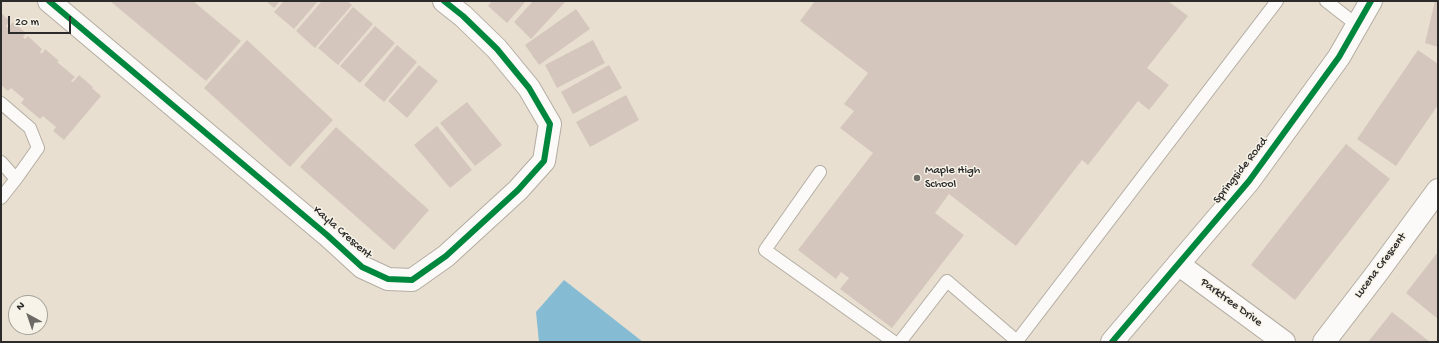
<!DOCTYPE html>
<html>
<head>
<meta charset="utf-8">
<style>
	body { margin:0 }
	#map { position:relative; width:1439px; height:343px; overflow:hidden; background:#e8dfd0; font-family:"Gochi Hand",sans-serif }
	canvas { display:block }
	.frame { position:absolute; inset:0; border:2px solid #2b2b2b; pointer-events:none }
	.north { position:absolute; left:8px; top:295px; width:40px; height:40px; box-sizing:border-box; background:#f7f3e8; border:1px solid #a5a39c; border-radius:50%; rotate:320deg; font-size:11px; font-weight:700; line-height:16px; text-align:center; color:#2b2b2b }
	.north::after { content:''; display:block; margin:auto; width:14px; height:18px; background:#6d6a65; clip-path:polygon(50% 0,100% 100%,50% 72%,0 100%) }
	.scale { position:absolute; left:8px; top:16px; width:63px; height:18px; box-sizing:border-box; border:2px solid #2b2b2b; border-top:0; padding-left:5px; font-size:12px; line-height:14px; white-space:nowrap; color:#2b2b2b; -webkit-text-stroke:3px #f7f3e8; paint-order:stroke }
</style>
</head>
<body>
<div id="map">
<canvas width="1439" height="343"></canvas>
<div class="frame"></div>
<div class="north">N</div>
<div class="scale">20 m</div>
</div>
<script>
const c = document.querySelector('canvas').getContext('2d');
c.lineJoin = 'round';
function fillPath(path, color) { c.fillStyle = color; c.fill(path, 'evenodd'); }
const shape = rows => new Path2D(rows.map(r => 'M' + r).join(''));
function stroke(path, color, width, dash) { c.strokeStyle = color; c.lineWidth = width; c.lineCap = dash ? 'butt' : 'round'; c.setLineDash(dash || []); c.stroke(path); }
function write(font, color, halo, rows, align = 'center') {
  c.font = font + ' "Gochi Hand",sans-serif'; c.lineWidth = 3; c.setLineDash([]); c.textBaseline = 'middle'; c.strokeStyle = halo; c.fillStyle = color; for (const [text, x, y, turn = 0] of rows) {
    c.save(); c.translate(x, y); c.rotate((+turn || 0) * Math.PI / 180); c.textAlign = isNaN(turn) ? turn : align; if (halo) c.strokeText(text, 0, 0); c.fillText(text, 0, 0); c.restore();
  }
}
fillPath(shape([
	[564,280,643,342,539,342,536,312]
]), '#86bbd4');
fillPath(shape([
	[110,1,193,1,241,41,206,81],
	[266,1,280,1,274,8],
	[284,1,318,1,294,29,274,12],
	[322,1,347,1,352,5,315,48,296,31],
	[492,1,526,1,507,23,488,6],
	[533,1,566,1,531,39,514,22],
	[815,1,1168,1,1188,16,1147,68,1169,85,1149,110,1138,101,1088,165,1082,160,1016,246,949,194,935,213,964,235,892,328,840,289,849,278,841,272,836,279,798,250,873,153,840,128,854,111,844,104,868,73,800,21],
	[1435,1,1438,1,1438,47,1425,43],
	[353,7,373,24,338,65,318,48],
	[576,9,590,29,539,65,525,45],
	[1,13,10,21,6,26,8,28,13,22,26,33,23,37,25,39,28,36,42,49,40,52,42,54,45,49,59,61,57,62,75,77,71,81,73,82,79,75,93,87,92,88,101,96,64,140,53,131,56,127,43,116,40,119,21,103,24,99,11,88,8,91,1,85],
	[375,26,395,43,360,83,340,66],
	[247,40,333,120,290,167,204,88],
	[593,40,605,63,557,88,545,65],
	[397,45,417,62,384,102,364,85],
	[1418,50,1438,64,1438,105,1396,166,1357,139],
	[419,65,438,81,407,118,388,101],
	[609,65,622,88,573,114,561,92],
	[626,95,639,120,590,147,576,122],
	[467,102,502,145,475,166,440,123],
	[437,126,472,170,450,188,414,145],
	[336,127,429,210,394,250,300,167],
	[1346,144,1390,179,1295,300,1251,265],
	[1438,252,1438,319,1406,293],
	[1392,312,1430,342,1368,342]
]), '#d5c6bd');
const service = shape([
	[1326,1,1357,25],
	[1,103,30,128,38,148,16,179,1,198],
	[1,162,16,179],
	[820,172,765,250,894,342],
	[1017,341,1277,1],
	[900,342,947,281,1018,342]
]);
const minor = shape([
	[49,1,327,235,362,267,388,279,412,280,446,256,518,190,544,161,550,124,529,88,497,49,463,16,444,1],
	[1178,264,1284,342],
	[1112,342,1249,181,1339,57,1371,1],
	[1324,342,1377,273,1438,190]
]);
stroke(service, '#b3ada3', 14);
stroke(minor, '#b3ada3', 24);
stroke(service, '#fcfaf8', 12);
stroke(minor, '#fcfaf8', 22);
stroke(shape([
	[49,1,327,235,362,267,388,279,412,280,446,256,518,190,544,161,550,124,529,88,497,49,463,16,444,1],
	[1112,342,1249,181,1339,57,1371,1]
]), '#00873e', 6);
for (const [x, y, r, color] of [
	[917,178,4,"#6d6a65"]
]) { const dot = new Path2D(); dot.arc(x, y, r, 0, 2 * Math.PI); c.fillStyle = color; c.fill(dot); stroke(dot, '#f7f3e8', 1.5); }
write('12px', '#2b2b2b', '#f7f3e8', [
	["Maple High",925,171],
	["School",925,185]
], 'left');
write('12px', '#2b2b2b', '#f7f3e8', [
	["Springside Road",1241,171,-52],
	["Kayla Crescent",342,233,41],
	["Lucena Crescent",1381,266,-53],
	["Parktree Drive",1231,303,36]
]);
</script>
</body>
</html>
